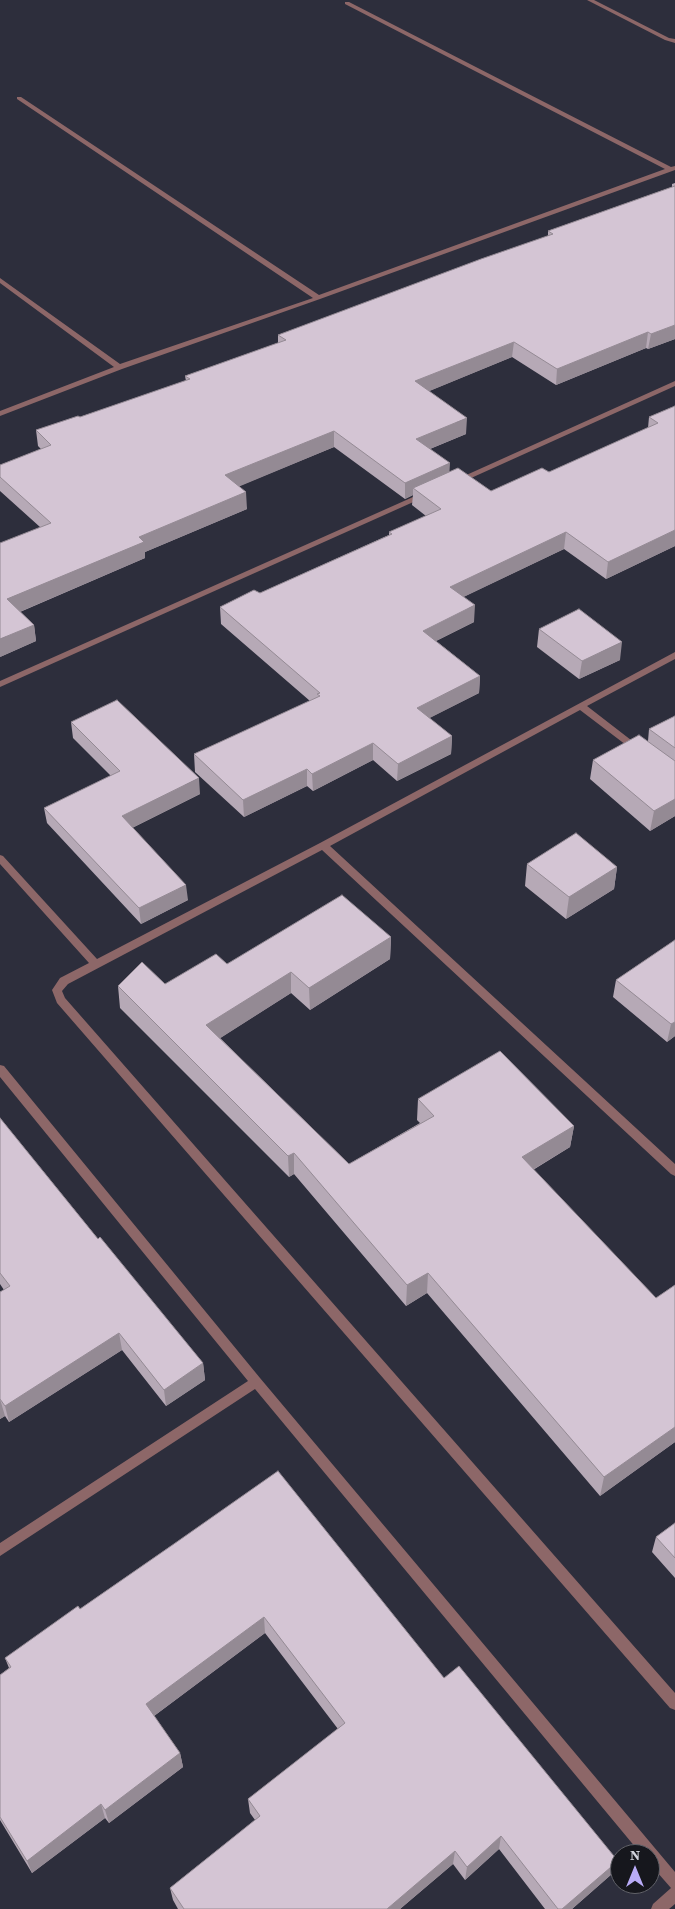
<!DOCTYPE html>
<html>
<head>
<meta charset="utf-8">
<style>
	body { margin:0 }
	#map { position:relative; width:675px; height:1909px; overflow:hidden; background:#2d2e3c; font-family:"Source Serif 4",serif }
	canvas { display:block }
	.north { position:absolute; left:610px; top:1844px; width:50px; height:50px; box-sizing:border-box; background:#16171d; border:1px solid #616269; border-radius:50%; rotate:0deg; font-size:14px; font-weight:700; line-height:20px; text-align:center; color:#d1d3dc }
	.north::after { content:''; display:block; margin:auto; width:18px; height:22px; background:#b8abf7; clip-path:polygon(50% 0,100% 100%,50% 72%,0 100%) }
</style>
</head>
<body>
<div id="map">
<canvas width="675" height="1909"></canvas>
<div class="north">N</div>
</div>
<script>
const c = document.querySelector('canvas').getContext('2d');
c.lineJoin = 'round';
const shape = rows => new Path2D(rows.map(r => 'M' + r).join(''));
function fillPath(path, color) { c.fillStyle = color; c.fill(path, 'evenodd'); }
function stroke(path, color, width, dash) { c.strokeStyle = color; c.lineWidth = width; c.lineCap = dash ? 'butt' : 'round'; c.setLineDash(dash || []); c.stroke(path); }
fillPath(shape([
	[587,0,594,0,669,38,675,39,675,43,665,40,587,0],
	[345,2,349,2,671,167,675,166,675,170,320,299,122,369,0,416,0,411,114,367,0,283,0,278,120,364,313,298,17,99,17,97,21,97,319,295,665,169,345,4,345,2],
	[675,381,675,386,460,483,457,483,453,481,675,381],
	[422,493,428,493,429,495,0,687,0,681,422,493],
	[675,652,675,659,587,706,640,747,641,749,640,751,634,751,580,710,330,846,675,1164,675,1176,671,1174,322,850,68,984,62,991,65,998,675,1693,675,1710,670,1708,57,1003,52,990,60,978,89,963,0,864,0,855,3,856,97,959,320,843,675,652],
	[0,1065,4,1066,260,1378,675,1872,675,1904,669,1909,651,1909,653,1904,671,1888,650,1864,650,1854,641,1854,255,1389,0,1556,0,1543,248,1381,0,1077,0,1065]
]), '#8d6768');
fillPath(shape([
	[675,183,675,339,648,349,646,348,556,385,512,357,429,391,466,434,430,449,449,472,491,491,549,472,648,428,649,417,675,406,675,546,606,579,564,549,463,597,474,622,436,641,480,676,479,693,429,718,452,736,451,754,397,781,373,760,313,791,307,786,244,817,195,772,194,754,310,701,221,624,220,607,260,593,389,535,389,532,426,516,412,505,413,495,405,499,334,447,239,486,247,509,145,552,145,558,20,612,34,625,36,641,0,657,40,527,0,491,0,465,41,449,38,446,36,430,80,417,186,381,185,376,278,343,278,335,548,236,548,231,672,187,672,184],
	[539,629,620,660,579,679,537,647],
	[675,716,675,816,650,831,590,779,593,760,648,741,649,729],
	[71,722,200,794,132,828,188,900,141,924,47,823,44,808,111,776,73,738],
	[527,864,617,867,614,889,566,919,525,886],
	[391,937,390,959,310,1010,291,993,220,1038,349,1164,420,1123,417,1120,418,1099,574,1126,570,1147,533,1170,656,1298,675,1285,675,1442,600,1496,427,1293,406,1306,294,1174,289,1177,120,1008,118,986,165,984,227,964],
	[675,940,675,1036,667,1042,613,997,616,980],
	[0,1118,98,1239,203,1363,205,1380,166,1406,122,1350,9,1422,5,1416,0,1419,0,1292,4,1290,0,1284],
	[675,1523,675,1578,652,1552,656,1537],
	[171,1546,444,1678,613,1873,572,1909,545,1909,499,1849,465,1880,453,1864,400,1909,178,1909,173,1900,170,1888,255,1820,250,1813,248,1799,338,1729,265,1633,154,1716,180,1753,183,1767,109,1823,105,1818,32,1873,0,1820,0,1675,9,1668,5,1658,80,1609]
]), '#b6a9b6');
fillPath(shape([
	[675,325,675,339,648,349,651,334],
	[648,332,646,348,556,385,557,369],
	[514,342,512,357,415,397,415,381],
	[467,418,466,434,415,455,416,439],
	[334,431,334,447,226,492,225,475],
	[450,463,449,479,413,488,413,495,405,499,405,483],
	[246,492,247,509,145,552,145,558,10,616,7,599,139,537],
	[675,530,675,546,606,579,608,562],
	[566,532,564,549,449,604,450,587],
	[475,605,474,622,422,648,423,631],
	[34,625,36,641,0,657,0,639],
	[622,642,620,660,579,679,582,661],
	[480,676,479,693,416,725,417,708],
	[452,736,451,754,397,781,398,764],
	[373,743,373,760,313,791,312,774],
	[307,769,307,786,244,817,243,800],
	[199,778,200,794,124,832,122,816],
	[675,799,675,816,650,831,654,811],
	[617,867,614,889,566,919,569,897],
	[186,885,188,900,141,924,139,908],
	[391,937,390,959,310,1010,309,988],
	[291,972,291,993,208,1046,206,1025],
	[675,1022,675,1036,667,1042,671,1024],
	[574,1126,570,1147,519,1178,522,1157],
	[294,1153,294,1174,289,1177,288,1156],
	[428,1273,427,1293,406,1306,407,1285],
	[119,1333,122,1350,9,1422,5,1406],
	[203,1363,205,1380,166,1406,164,1390],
	[0,1399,5,1416,0,1419],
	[675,1427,675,1442,600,1496,604,1477],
	[264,1617,265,1633,150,1719,146,1704],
	[180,1753,183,1767,109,1823,105,1810],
	[101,1804,105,1818,32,1873,27,1861],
	[501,1836,499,1849,465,1880,467,1867],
	[455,1851,453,1864,400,1909,387,1909],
	[618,1861,613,1873,572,1909,562,1909]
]), '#948a94');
const building = shape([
	[675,186,675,325,651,334,648,332,557,369,514,342,415,381,467,418,416,439,450,463,405,483,334,431,225,475,246,492,139,537,144,542,7,599,34,625,0,639,0,543,51,523,0,477,0,465,51,445,36,430,78,416,80,417,190,379,185,376,286,340,278,335,481,259,553,234,548,231,675,186],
	[675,406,675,530,608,562,566,532,450,587,475,605,423,631,480,676,417,708,452,736,398,764,373,743,312,774,307,769,243,800,194,754,320,696,317,694,320,693,220,607,254,590,260,593,392,534,389,532,441,509,413,488,458,468,491,491,542,468,549,472,658,423,649,417,675,406],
	[579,609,622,642,582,661,539,629,579,609],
	[117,700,199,778,122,816,186,885,139,908,44,808,120,771,71,722,117,700],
	[675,716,675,748,649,729,675,716],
	[639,735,675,761,675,799,654,811,593,760,639,735],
	[576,833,617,867,569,897,527,864,576,833],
	[342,895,391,937,309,988,291,972,206,1025,349,1164,434,1116,418,1099,500,1051,574,1126,522,1157,656,1298,675,1285,675,1427,604,1477,428,1273,407,1285,294,1153,288,1156,118,986,142,962,165,984,216,954,227,964,342,895],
	[675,940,675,1022,671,1024,616,980,675,940],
	[0,1118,98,1239,100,1237,203,1363,164,1390,119,1333,5,1406,0,1399,0,1292,10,1286,0,1273,0,1118],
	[278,1471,444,1678,459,1666,618,1861,562,1909,558,1909,501,1836,467,1867,455,1851,387,1909,184,1909,170,1888,260,1816,248,1799,345,1723,264,1617,146,1704,180,1753,105,1810,101,1804,27,1861,0,1817,0,1675,11,1667,5,1658,78,1606,80,1609,171,1546,278,1471],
	[675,1523,675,1558,656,1537,675,1523]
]);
fillPath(building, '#d4c5d4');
stroke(building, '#948a94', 1);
</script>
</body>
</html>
